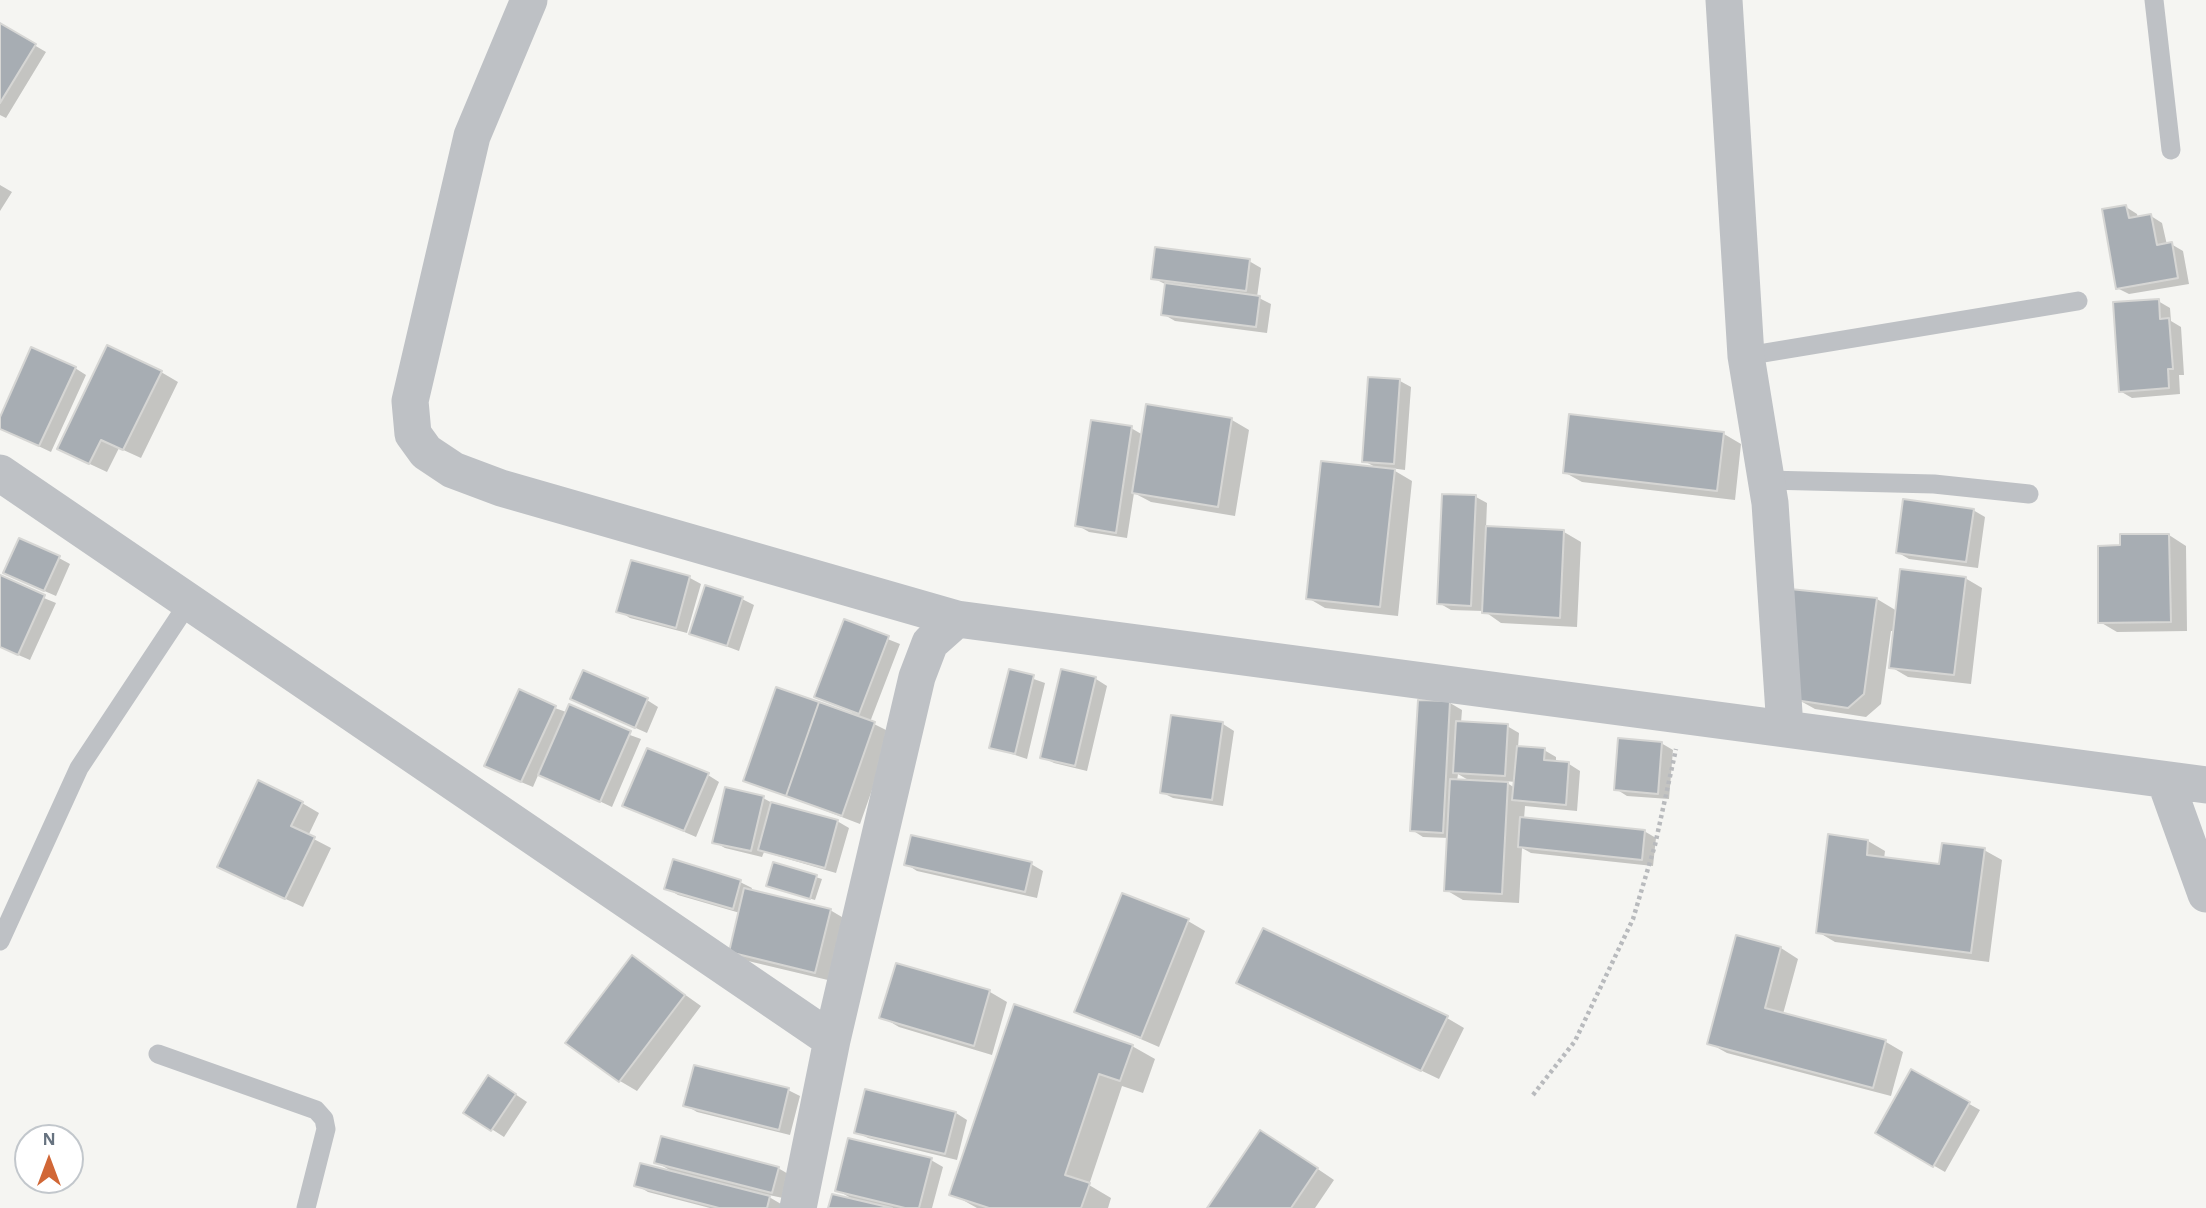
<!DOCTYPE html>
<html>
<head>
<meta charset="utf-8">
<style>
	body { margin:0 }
	#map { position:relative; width:2206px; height:1208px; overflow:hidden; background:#f5f5f2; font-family:"Alegreya Sans",sans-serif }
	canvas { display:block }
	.north { position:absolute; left:14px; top:1124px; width:70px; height:70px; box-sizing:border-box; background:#fff; border:2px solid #c2c7cc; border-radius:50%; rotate:0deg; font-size:19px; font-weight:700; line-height:28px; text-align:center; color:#677380 }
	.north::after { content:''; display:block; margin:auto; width:24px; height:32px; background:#d16736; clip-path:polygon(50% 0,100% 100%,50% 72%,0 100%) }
</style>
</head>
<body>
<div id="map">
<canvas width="2206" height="1208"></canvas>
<div class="north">N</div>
</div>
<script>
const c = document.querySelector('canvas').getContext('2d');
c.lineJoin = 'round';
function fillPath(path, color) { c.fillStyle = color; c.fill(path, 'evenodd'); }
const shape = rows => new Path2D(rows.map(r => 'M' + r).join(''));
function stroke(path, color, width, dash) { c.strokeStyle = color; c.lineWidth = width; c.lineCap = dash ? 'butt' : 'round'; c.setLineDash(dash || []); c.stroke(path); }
fillPath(shape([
	[0,25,46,52,6,118,0,115],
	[0,185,12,192,0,211],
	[2126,207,2137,214,2138,218,2151,216,2162,223,2167,245,2171,244,2183,251,2189,284,2129,294,2117,288],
	[1249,261,1261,268,1257,297,1271,304,1267,333,1175,321,1163,314,1167,285,1153,278],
	[2158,301,2170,308,2171,321,2181,327,2184,375,2179,375,2180,394,2132,398,2120,391],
	[75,368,86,375,51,452,0,428,0,421],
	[161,372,178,382,141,458,119,448,107,472,77,458],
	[1400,381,1411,387,1405,470,1390,468,1412,481,1398,616,1325,608,1308,598,1379,469,1364,461],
	[1148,406,1232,420,1249,430,1235,516,1151,502,1134,493,1127,538,1089,532,1077,525,1131,428,1143,435],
	[1724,434,1741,444,1735,500,1582,482,1564,472],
	[1476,497,1487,503,1486,528,1564,532,1581,542,1577,627,1501,623,1484,611,1451,610,1439,603],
	[1973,510,1985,517,1978,568,1909,559,1897,552],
	[2169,535,2186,546,2187,631,2117,632,2100,622,2122,547],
	[59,558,70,564,56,596,17,579],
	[632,562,690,578,701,584,687,633,630,618,619,611],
	[1965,578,1982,588,1971,684,1908,677,1891,667,1895,631,1891,631,1881,704,1866,717,1815,709,1797,699,1792,591,1877,599,1897,611],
	[0,580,56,603,30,660,0,647],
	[742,599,754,605,739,651,691,633],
	[845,622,900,644,870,722,892,733,860,824,745,780,851,715,852,712,816,696],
	[1011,671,1045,683,1027,759,991,747],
	[1062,671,1096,679,1107,686,1087,771,1054,763,1042,757],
	[647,700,658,707,647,733,584,705],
	[1420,701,1450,703,1462,710,1461,723,1507,726,1519,733,1518,748,1544,750,1556,757,1556,763,1569,764,1580,771,1577,811,1525,806,1524,819,1644,831,1656,838,1653,866,1531,853,1522,848,1519,903,1463,900,1446,890,1449,838,1423,837,1412,830],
	[1458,774,1470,781,1457,781],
	[1504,781,1516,782,1515,788],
	[555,708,641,739,612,807,539,773,533,787,497,772],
	[1172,717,1223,724,1234,731,1223,806,1173,798,1161,792],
	[1661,743,1673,750,1669,799,1627,796,1616,789],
	[708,775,719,782,696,837,636,811],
	[763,798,776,805,837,821,849,828,836,873,764,852,762,857,725,848,714,842],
	[302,803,319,813,308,836,331,848,303,907,236,876],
	[1868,841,1885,851,1884,859,1940,866,1984,850,2002,860,1989,962,1835,942,1818,932],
	[774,864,822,879,815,900,773,888],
	[906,864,1031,864,1043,871,1037,898,917,871],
	[740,882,752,888,751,892,830,910,847,920,832,981,748,961,731,951,740,913,678,895,666,888],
	[1188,921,1205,931,1159,1047,1076,1011],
	[1781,948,1798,959,1783,1014,1886,1042,1903,1052,1891,1096,1727,1053,1709,1043],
	[632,957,701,1006,637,1091,620,1081],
	[897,965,990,992,1007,1002,992,1055,899,1027,882,1017],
	[1256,992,1447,1018,1464,1028,1439,1079],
	[1132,1046,1155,1059,1143,1093,1122,1086,1089,1185,1111,1198,1108,1208,977,1208,952,1194],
	[1912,1072,1980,1110,1945,1172,1877,1133],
	[500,1084,527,1102,504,1137,465,1112],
	[788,1090,800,1096,790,1135,697,1112,685,1105],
	[956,1113,967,1120,957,1160,868,1138,856,1132],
	[1278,1142,1334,1180,1315,1208,1210,1208],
	[931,1160,943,1167,932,1208,830,1208,856,1201,837,1190],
	[656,1162,778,1168,790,1175,783,1198,764,1194,781,1204,780,1208,710,1208,648,1192,636,1185,673,1172]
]), '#0003');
const building = shape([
	[0,23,36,44,0,103,0,23],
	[2126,205,2129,218,2151,214,2157,245,2172,242,2178,278,2116,289,2102,209,2126,205],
	[1155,247,1250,259,1246,291,1151,279,1155,247],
	[1165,283,1260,296,1256,327,1161,315,1165,283],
	[2159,299,2160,319,2169,318,2173,369,2168,369,2169,388,2119,392,2113,302,2159,299],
	[107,345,162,371,123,450,101,440,89,464,57,449,107,345],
	[31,347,76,367,39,446,0,429,0,417,31,347],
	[1368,377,1400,379,1394,464,1362,462,1368,377],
	[1146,404,1232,418,1218,507,1132,493,1146,404],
	[1569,414,1724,432,1717,491,1563,473,1569,414],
	[1091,420,1132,426,1116,533,1075,526,1091,420],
	[1321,461,1395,469,1380,607,1306,599,1321,461],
	[1442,494,1476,495,1471,606,1437,604,1442,494],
	[1903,499,1974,509,1966,562,1896,553,1903,499],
	[1486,526,1564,530,1560,618,1482,613,1486,526],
	[2120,534,2169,534,2171,622,2098,623,2098,546,2120,545,2120,534],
	[19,538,60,556,44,591,3,573,19,538],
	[631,560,690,576,676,628,616,612,631,560],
	[1900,569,1966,577,1954,675,1889,668,1900,569],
	[0,575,45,595,18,655,0,647,0,575],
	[705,585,743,597,727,646,689,634,705,585],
	[1790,589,1877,598,1864,694,1848,708,1795,700,1790,589],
	[844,619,889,636,859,714,814,697,844,619],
	[1009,669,1034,675,1015,754,989,748,1009,669],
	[1061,669,1096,677,1075,766,1040,758,1061,669],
	[583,670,648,698,635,728,570,699,583,670],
	[776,687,819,702,786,796,743,781,776,687],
	[519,689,556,706,521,782,484,766,519,689],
	[1418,700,1450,701,1443,833,1410,831,1418,700],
	[819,702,875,722,842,816,786,796,819,702],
	[569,704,631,731,600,802,538,775,569,704],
	[1171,715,1223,722,1212,800,1160,793,1171,715],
	[1456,721,1508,724,1505,776,1453,773,1456,721],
	[1618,738,1662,742,1658,794,1614,790,1618,738],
	[1517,746,1545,748,1544,760,1569,762,1566,805,1512,800,1517,746],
	[647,748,709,773,684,831,622,806,647,748],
	[1450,779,1508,782,1502,894,1444,891,1450,779],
	[258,780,303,802,291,826,315,837,285,899,217,867,258,780],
	[725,787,764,796,751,851,712,843,725,787],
	[771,802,838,820,825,868,758,850,771,802],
	[1520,817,1645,830,1642,860,1518,847,1520,817],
	[1828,834,1868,840,1867,855,1939,864,1942,843,1985,848,1971,953,1816,933,1828,834],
	[911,835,1032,862,1025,892,904,865,911,835],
	[673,859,741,880,733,909,664,889,673,859],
	[773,862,817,875,810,899,766,886,773,862],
	[744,888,831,909,815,973,729,952,744,888],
	[1122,893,1189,919,1141,1038,1074,1012,1122,893],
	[1263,928,1448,1016,1421,1071,1236,983,1263,928],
	[1736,935,1781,947,1765,1008,1886,1040,1873,1088,1707,1044,1736,935],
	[632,955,685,995,619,1082,565,1043,632,955],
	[896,963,990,990,974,1046,879,1018,896,963],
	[1014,1004,1133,1045,1120,1081,1099,1074,1065,1175,1090,1183,1081,1208,989,1208,949,1195,1014,1004],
	[694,1065,789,1088,779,1130,683,1106,694,1065],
	[1911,1069,1970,1102,1933,1167,1875,1133,1911,1069],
	[488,1075,516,1094,491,1131,463,1113,488,1075],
	[865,1089,956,1112,945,1154,854,1133,865,1089],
	[1260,1130,1318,1168,1291,1208,1207,1208,1260,1130],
	[661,1136,779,1167,772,1193,654,1163,661,1136],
	[848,1138,932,1158,919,1208,905,1208,835,1191,848,1138],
	[640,1163,770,1196,767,1208,719,1208,634,1186,640,1163],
	[832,1194,892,1208,828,1208,832,1194]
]);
fillPath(building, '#a7adb3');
stroke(building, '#d6d6d4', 2);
stroke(shape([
	[1533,1095,1575,1041,1633,919,1655,845,1676,749]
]), '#b8babd', 4.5, [3.5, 3.5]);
stroke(shape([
	[2154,0,2171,150],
	[1746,356,2078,301],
	[1766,480,1934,484,2029,494],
	[0,941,79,768,189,602],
	[158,1054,316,1110,324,1119,326,1129,306,1208]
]), '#bec1c5', 19);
stroke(shape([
	[529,0,472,136,410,401,413,434,426,452,453,470,501,488,957,619],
	[1724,0,1746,356,1770,503,1785,728],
	[0,473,832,1040],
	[2165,780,2206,894],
	[798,1208,832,1040,917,677,930,643,957,619,2206,785]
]), '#bec1c5', 37);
</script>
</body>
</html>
